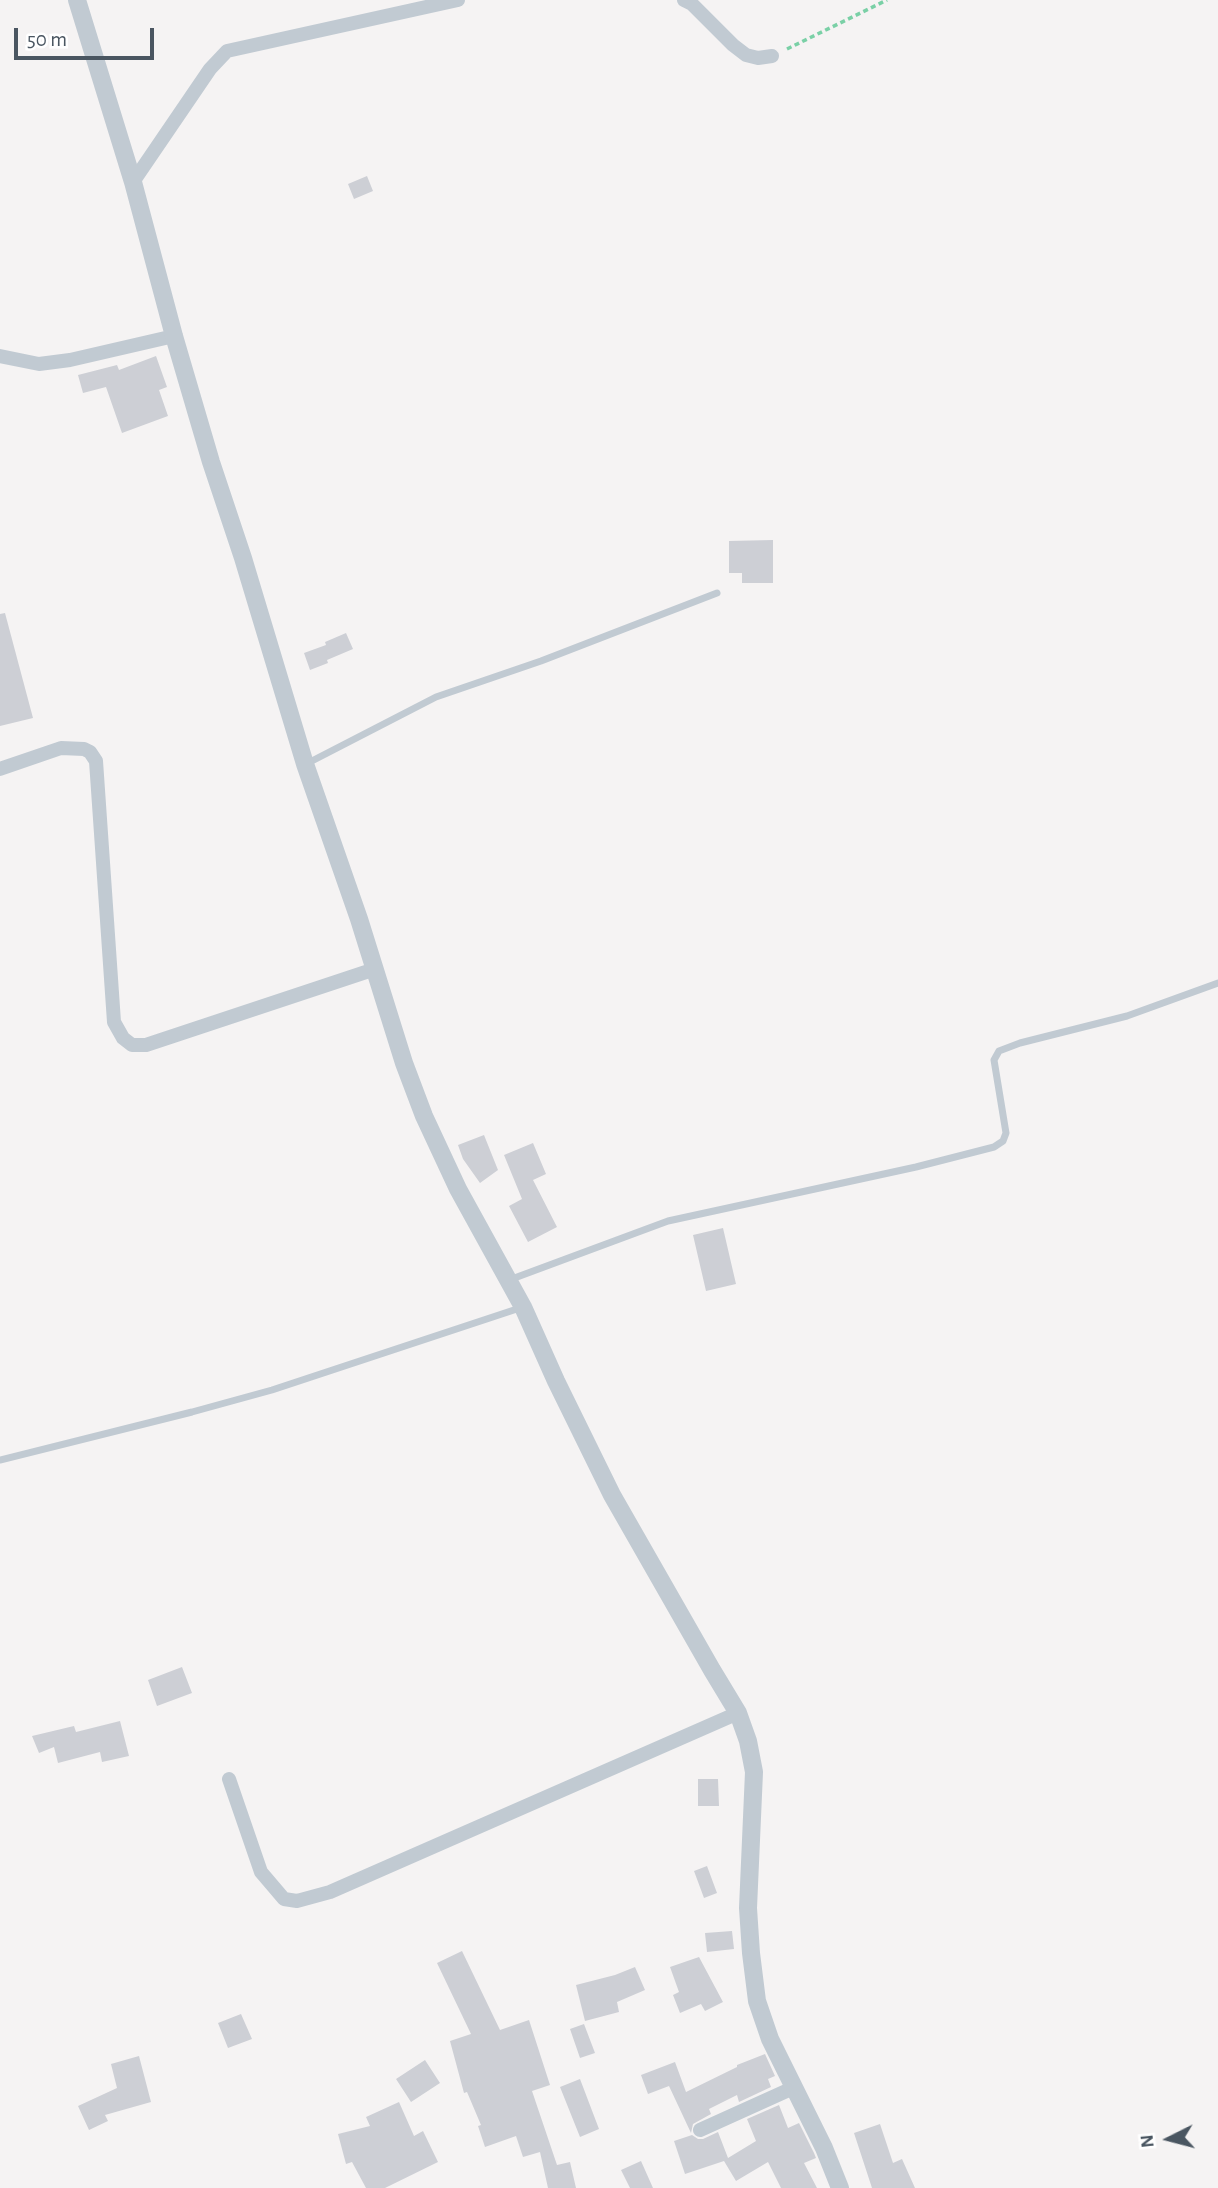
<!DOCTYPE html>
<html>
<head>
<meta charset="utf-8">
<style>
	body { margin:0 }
	#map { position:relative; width:1218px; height:2188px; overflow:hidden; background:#f5f3f3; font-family:"Alegreya Sans",sans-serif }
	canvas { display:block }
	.north { position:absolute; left:1134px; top:2104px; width:70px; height:70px; -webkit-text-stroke:5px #fff; paint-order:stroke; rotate:264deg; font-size:19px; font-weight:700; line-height:28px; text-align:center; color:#4a5661 }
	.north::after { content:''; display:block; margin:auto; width:24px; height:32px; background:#4a5661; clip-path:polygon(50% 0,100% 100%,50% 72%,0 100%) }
	.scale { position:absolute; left:14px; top:28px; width:140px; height:32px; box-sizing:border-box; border:4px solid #4a5661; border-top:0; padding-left:9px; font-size:21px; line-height:24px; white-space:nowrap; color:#4a5661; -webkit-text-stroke:5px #fff; paint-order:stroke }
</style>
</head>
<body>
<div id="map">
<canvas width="1218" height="2188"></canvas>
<div class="north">N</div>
<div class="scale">50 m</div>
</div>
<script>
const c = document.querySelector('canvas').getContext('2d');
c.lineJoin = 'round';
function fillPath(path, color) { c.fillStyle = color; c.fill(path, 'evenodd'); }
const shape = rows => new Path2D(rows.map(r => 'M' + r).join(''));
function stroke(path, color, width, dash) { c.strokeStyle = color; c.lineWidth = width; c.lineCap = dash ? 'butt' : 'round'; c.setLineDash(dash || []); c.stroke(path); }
fillPath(shape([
	[367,176,373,191,354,199,348,184],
	[156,356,167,387,159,390,168,416,122,433,106,387,83,393,78,375,117,365,119,370],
	[773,540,773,583,742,583,742,573,729,573,729,541],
	[5,613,33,718,0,726,0,614],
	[346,633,353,649,327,660,328,663,310,670,304,653,326,645,325,642],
	[484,1135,498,1170,480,1183,463,1159,458,1145],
	[533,1143,546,1174,533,1180,557,1227,528,1242,509,1206,522,1199,504,1155],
	[723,1228,736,1284,706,1291,693,1235],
	[182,1667,192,1693,157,1706,148,1680],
	[120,1721,129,1756,102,1762,100,1752,58,1763,54,1747,39,1753,32,1736,74,1726,76,1732],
	[698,1779,718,1779,719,1806,698,1806],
	[707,1866,717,1893,704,1898,694,1871],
	[732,1931,734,1949,707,1952,705,1933],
	[462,1951,500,2030,529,2020,550,2085,532,2091,557,2165,570,2162,576,2188,548,2188,540,2152,523,2157,516,2136,485,2147,478,2126,481,2125,467,2092,464,2093,450,2041,471,2034,437,1963],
	[699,1957,723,2002,705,2011,701,2004,680,2013,673,1995,679,1992,670,1967],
	[635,1967,645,1990,617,2002,619,2012,585,2021,576,1985,615,1975],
	[241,2014,252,2039,228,2048,218,2023],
	[584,2024,595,2053,580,2058,570,2029],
	[765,2054,775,2076,768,2079,771,2087,739,2102,737,2095,709,2109,711,2114,693,2124,691,2133,669,2086,648,2094,641,2075,675,2062,686,2092,737,2067,737,2065],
	[139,2056,151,2102,105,2115,108,2121,89,2130,78,2106,117,2088,111,2064],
	[425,2060,440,2083,411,2102,396,2079],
	[580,2079,599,2129,580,2137,560,2087],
	[399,2102,414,2136,423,2131,438,2162,385,2188,366,2188,352,2162,346,2164,338,2134,370,2126,366,2117],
	[779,2105,788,2128,799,2123,814,2153,816,2158,804,2163,817,2188,781,2188,768,2162,736,2181,724,2161,685,2174,674,2141,692,2135,698,2139,703,2139,718,2132,728,2158,756,2141,747,2119],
	[880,2124,893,2163,902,2159,915,2188,872,2188,854,2133],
	[641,2161,653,2188,630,2188,621,2170]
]), '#cdcfd5');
stroke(shape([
	[787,49,887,0]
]), '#7ad0a6', 3.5, [5, 3.5]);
stroke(shape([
	[306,764,436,697,541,661,717,593],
	[509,1280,668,1221,916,1167,994,1147,1003,1141,1006,1133,994,1060,999,1051,1020,1043,1127,1016,1218,983],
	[0,1460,192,1412,272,1390,523,1307]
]), '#c1cad2', 7);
stroke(shape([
	[684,0,692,4,733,45,746,55,758,58,772,56],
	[133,182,210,69,227,51,458,0],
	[0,356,39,364,70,360,174,336],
	[0,769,61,748,84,749,90,752,96,761,114,1022,123,1038,132,1045,146,1045,375,969],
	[229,1779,261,1872,284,1899,297,1901,330,1892,738,1713],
	[700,2130,793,2088]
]), '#c1cad2', 14);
stroke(shape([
	[77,0,133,182,174,336,211,462,243,558,305,764,359,919,404,1063,424,1116,458,1189,523,1307,556,1381,612,1495,712,1670,738,1713,748,1741,754,1772,748,1908,751,1953,757,2001,770,2039,824,2148,840,2188]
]), '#c1cad2', 18);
</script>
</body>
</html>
